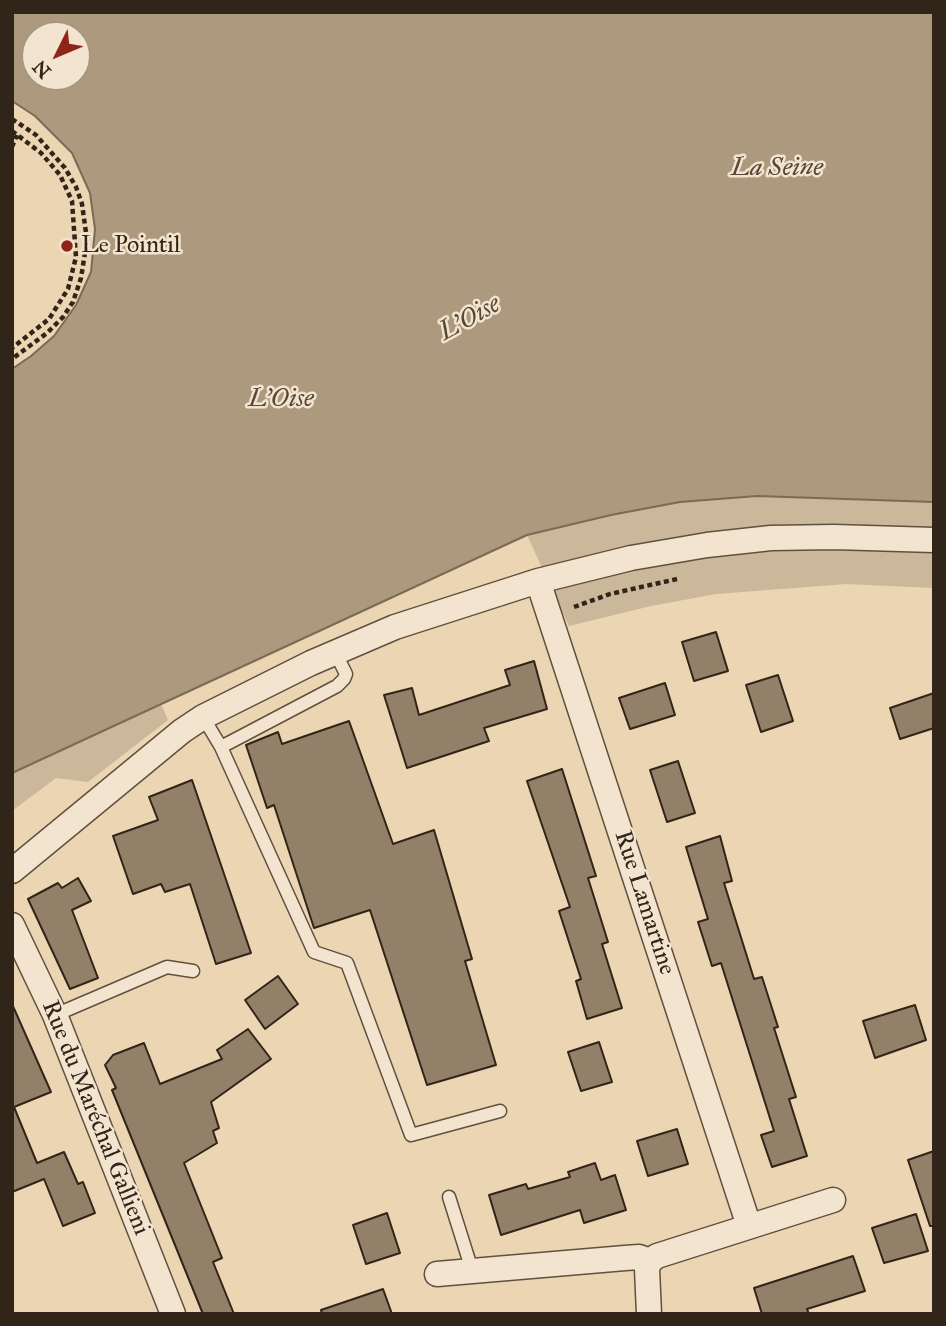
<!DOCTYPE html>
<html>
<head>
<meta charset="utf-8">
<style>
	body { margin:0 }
	#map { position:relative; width:946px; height:1326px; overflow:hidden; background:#ebd5b3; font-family:"IM FELL Great Primer",serif }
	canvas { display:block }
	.frame { position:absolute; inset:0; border:14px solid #312418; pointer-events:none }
	.north { position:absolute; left:21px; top:21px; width:70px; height:70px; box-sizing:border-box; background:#f2e4ce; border:2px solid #a59785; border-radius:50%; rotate:227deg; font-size:19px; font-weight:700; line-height:28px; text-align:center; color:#312418 }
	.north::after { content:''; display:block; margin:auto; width:24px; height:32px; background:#8f2418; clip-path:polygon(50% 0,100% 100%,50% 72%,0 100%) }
</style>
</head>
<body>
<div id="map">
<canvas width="946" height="1326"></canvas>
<div class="frame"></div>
<div class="north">N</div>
</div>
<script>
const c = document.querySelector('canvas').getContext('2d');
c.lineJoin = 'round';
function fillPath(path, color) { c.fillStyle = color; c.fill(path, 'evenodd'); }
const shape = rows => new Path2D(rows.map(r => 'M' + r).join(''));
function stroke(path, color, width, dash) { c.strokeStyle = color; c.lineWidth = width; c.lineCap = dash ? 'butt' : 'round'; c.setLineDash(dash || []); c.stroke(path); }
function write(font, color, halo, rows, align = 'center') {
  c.font = font + ' "IM FELL Great Primer",serif'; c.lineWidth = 5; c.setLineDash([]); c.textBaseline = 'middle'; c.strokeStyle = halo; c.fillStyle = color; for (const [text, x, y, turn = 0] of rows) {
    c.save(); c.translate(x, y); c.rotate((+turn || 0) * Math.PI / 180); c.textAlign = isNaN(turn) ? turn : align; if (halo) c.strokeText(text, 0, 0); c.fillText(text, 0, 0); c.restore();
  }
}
fillPath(shape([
	[757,496,934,502,934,588,846,584,716,594,651,606,569,626,527,535,611,515,680,502],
	[161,704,168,720,88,782,56,778,12,811,12,773]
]), '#cbb799');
const water = shape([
	[12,12,934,12,934,502,757,496,680,502,611,515,527,535,12,773,12,369,31,356,54,336,76,305,91,272,95,229,90,193,72,153,35,116,12,101,12,12],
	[35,35,77,35,77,77,35,77,35,35]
]);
fillPath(water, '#ac997e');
stroke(water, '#7b6a55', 2);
const building = shape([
	[716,632,728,671,694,681,682,642,716,632],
	[534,661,547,709,484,728,489,741,407,768,384,695,412,688,419,715,510,685,505,670,534,661],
	[778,675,793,721,761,732,746,685,778,675],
	[665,683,675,715,630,729,619,698,665,683],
	[934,693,934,728,900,739,890,708,934,693],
	[349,721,393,844,434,830,472,959,465,961,496,1065,427,1085,370,910,314,928,274,805,267,808,246,745,278,732,282,744,349,721],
	[678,761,695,813,667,822,650,770,678,761],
	[562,769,596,876,588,878,608,942,602,944,622,1008,587,1019,576,981,581,979,559,911,570,907,527,781,562,769],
	[192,780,251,953,216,964,190,884,165,892,161,884,133,894,113,836,158,820,149,797,192,780],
	[720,836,732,881,724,883,754,979,762,977,778,1027,774,1028,796,1097,789,1099,807,1156,772,1167,761,1135,774,1131,721,963,712,966,698,922,708,919,686,847,720,836],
	[78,878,91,901,72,910,98,978,70,989,28,899,58,883,62,888,78,878],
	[278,976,298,1004,265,1029,245,1000,278,976],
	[12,1004,51,1092,14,1107,37,1163,64,1152,78,1184,83,1182,95,1213,63,1226,44,1179,12,1192,12,1004],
	[915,1005,926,1040,875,1058,863,1021,915,1005],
	[248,1029,271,1059,211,1102,219,1128,213,1131,217,1143,184,1163,222,1258,213,1262,234,1314,203,1314,112,1090,116,1088,105,1065,113,1055,144,1043,160,1084,222,1059,217,1050,248,1029],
	[599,1042,612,1082,581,1091,568,1052,599,1042],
	[677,1129,688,1164,648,1176,637,1141,677,1129],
	[934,1151,934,1226,930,1226,908,1160,934,1151],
	[595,1163,601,1180,615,1175,626,1210,584,1223,580,1210,501,1235,489,1195,526,1184,528,1189,570,1177,568,1172,595,1163],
	[387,1213,400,1253,366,1264,353,1225,387,1213],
	[916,1214,928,1251,884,1263,872,1228,916,1214],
	[853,1256,865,1291,807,1309,809,1314,762,1314,754,1288,853,1256],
	[383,1289,392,1314,322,1314,321,1310,383,1289]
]);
fillPath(building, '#928069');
stroke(building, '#312418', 2);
const service = shape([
	[203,717,221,747,314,952,347,963,411,1135,500,1111],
	[221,747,337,686,344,679,346,674,335,652],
	[55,1015,167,967,193,971],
	[449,1197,472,1270]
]);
const minor = shape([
	[538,581,749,1226],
	[12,871,182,731,203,717,311,663,395,627,538,581,631,558,707,545,771,538,834,537,934,540],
	[12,925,55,1015,173,1314],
	[437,1274,625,1258,639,1257,650,1261],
	[649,1314,647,1269,650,1261,657,1256,833,1200]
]);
stroke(service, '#60503f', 15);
stroke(minor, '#60503f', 27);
stroke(shape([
	[12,119,36,135,65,168,76,187,82,204,87,240,81,278,73,302,63,317,47,333,12,359],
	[12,131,41,153,60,175,72,201,76,257,68,289,49,319,12,348],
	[12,147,17,135],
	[574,607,610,594,677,579]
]), '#312418', 4.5, [5, 3.5]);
stroke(service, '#f2e4ce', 12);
stroke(minor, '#f2e4ce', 24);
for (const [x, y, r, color] of [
	[67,246,7,"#8f2418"]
]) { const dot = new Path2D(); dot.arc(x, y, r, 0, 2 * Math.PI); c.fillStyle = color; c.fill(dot); stroke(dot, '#f2e4ce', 2.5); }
write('24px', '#312418', '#f2e4ce', [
	["Le Pointil",81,246]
], 'left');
write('24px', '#312418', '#f2e4ce', [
	["Rue Lamartine",644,903,72],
	["Rue du Maréchal Gallieni",95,1118,68]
]);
write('italic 26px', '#564737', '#f2e4ce', [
	["La Seine",777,169],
	["L'Oise",470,319,-29],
	["L’Oise",281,400]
]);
</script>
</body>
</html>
